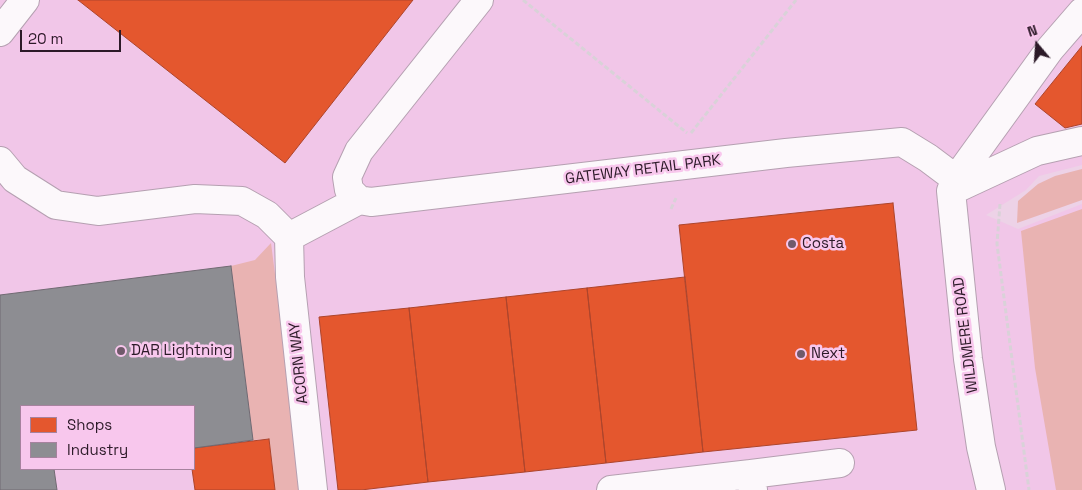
<!DOCTYPE html>
<html>
<head>
<meta charset="utf-8">
<style>
	body { margin:0 }
	#map { position:relative; width:1082px; height:490px; overflow:hidden; background:#edd2e7; font-family:"Space Grotesk",sans-serif }
	canvas { display:block }
	.legend { position:absolute; left:20px; top:405px; width:175px; height:65px; box-sizing:border-box; background:#f8c7ed; border:1px solid #a6829e; margin:0; padding:6px 9px; list-style:none; font-size:15px; color:#2c1a28 }
	.legend li { display:flex; align-items:center; gap:10px; height:25px }
	.legend b { width:25px; border:1px solid #a6829e }
	.north { position:absolute; left:1012px; top:20px; width:50px; height:50px; -webkit-text-stroke:4px #f8c7ed; paint-order:stroke; rotate:342deg; font-size:14px; font-weight:700; line-height:20px; text-align:center; color:#2c1a28 }
	.north::after { content:''; display:block; margin:auto; width:18px; height:22px; background:#2c1a28; clip-path:polygon(50% 0,100% 100%,50% 72%,0 100%) }
	.scale { position:absolute; left:20px; top:30px; width:101px; height:22px; box-sizing:border-box; border:2px solid #2c1a28; border-top:0; padding-left:6px; font-size:15px; line-height:18px; white-space:nowrap; color:#2c1a28; -webkit-text-stroke:4px #f8c7ed; paint-order:stroke }
</style>
</head>
<body>
<div id="map">
<canvas width="1082" height="490"></canvas>
<ul class="legend">
<li><b style="height:14px;background:#e4572e"></b>Shops</li>
<li><b style="height:14px;background:#8d8d92"></b>Industry</li>
</ul>
<div class="north">N</div>
<div class="scale">20 m</div>
</div>
<script>
const c = document.querySelector('canvas').getContext('2d');
c.lineJoin = 'round';
function fillPath(path, color) { c.fillStyle = color; c.fill(path, 'evenodd'); }
const shape = rows => new Path2D(rows.map(r => 'M' + r).join(''));
function stroke(path, color, width, dash) { c.strokeStyle = color; c.lineWidth = width; c.lineCap = dash ? 'butt' : 'round'; c.setLineDash(dash || []); c.stroke(path); }
function write(font, color, halo, rows, align = 'center') {
  c.font = font + ' "Space Grotesk",sans-serif'; c.lineWidth = 5; c.setLineDash([]); c.textBaseline = 'middle'; c.strokeStyle = halo; c.fillStyle = color; for (const [text, x, y, turn = 0] of rows) {
    c.save(); c.translate(x, y); c.rotate((+turn || 0) * Math.PI / 180); c.textAlign = isNaN(turn) ? turn : align; if (halo) c.strokeText(text, 0, 0); c.fillText(text, 0, 0); c.restore();
  }
}
fillPath(shape([
	[0,0,1082,0,1082,165,1039,176,1026,190,986,215,1018,229,1082,204,1082,490,0,490],
	[21,406,194,406,194,469,21,469]
]), '#f1c6e8');
fillPath(shape([
	[1082,169,1082,200,1017,223,1018,201,1038,184,1055,176],
	[1082,209,1082,490,1056,490,1035,368,1021,231],
	[271,243,283,336,302,490,275,490,269,439,253,440,231,266,255,260]
]), '#e9b3b2');
const shops = shape([
	[78,0,413,0,285,163,78,0],
	[1082,46,1082,124,1065,128,1035,104,1082,46],
	[893,203,917,430,703,452,679,225,893,203],
	[685,277,703,452,606,463,587,288,685,277],
	[587,288,606,463,525,472,506,297,587,288],
	[506,297,525,472,428,482,409,308,506,297],
	[409,308,428,482,361,490,338,490,319,317,409,308],
	[269,439,275,490,195,490,192,469,194,469,194,448,269,439]
]);
fillPath(shops, '#e4572e');
stroke(shops, '#ad452c', 1);
const industry = shape([
	[231,266,253,440,194,448,194,406,21,406,21,469,54,469,57,490,0,490,0,295,231,266]
]);
fillPath(industry, '#8d8d92');
stroke(industry, '#706a72', 1);
const minor = shape([
	[479,0,359,151,347,177,349,190,359,200,371,202,786,153,902,142,928,158,956,179,1050,49,1082,12],
	[0,32,25,0],
	[0,161,15,179,56,205,98,211,195,199,242,201,267,215,289,237],
	[956,179,951,191,968,359,981,447,991,490],
	[951,191,1037,151,1082,141],
	[289,237,290,277,313,490],
	[289,237,359,200],
	[751,474,840,463],
	[611,490,751,474,753,490]
]);
stroke(minor, '#b5a0b1', 30);
stroke(shape([
	[523,0,687,133],
	[691,133,796,0],
	[1000,204,997,244,1029,490],
	[671,209,676,198]
]), '#d9d2d8', 3, [5, 2.5]);
stroke(minor, '#fcf8fb', 28);
for (const [x, y, r, color] of [
	[792,244,5,"#705a6b"],
	[121,351,5,"#705a6b"],
	[801,354,5,"#705a6b"]
]) { const dot = new Path2D(); dot.arc(x, y, r, 0, 2 * Math.PI); c.fillStyle = color; c.fill(dot); stroke(dot, '#f8c7ed', 2); }
write('15px', '#2c1a28', '#f8c7ed', [
	["GATEWAY RETAIL PARK",643,170,-7],
	["WILDMERE ROAD",966,335,-97],
	["ACORN WAY",299,363,-96]
]);
write('15px', '#2c1a28', '#f8c7ed', [
	["Costa",802,244],
	["DAR Lightning",131,351],
	["Next",811,354]
], 'left');
</script>
</body>
</html>
